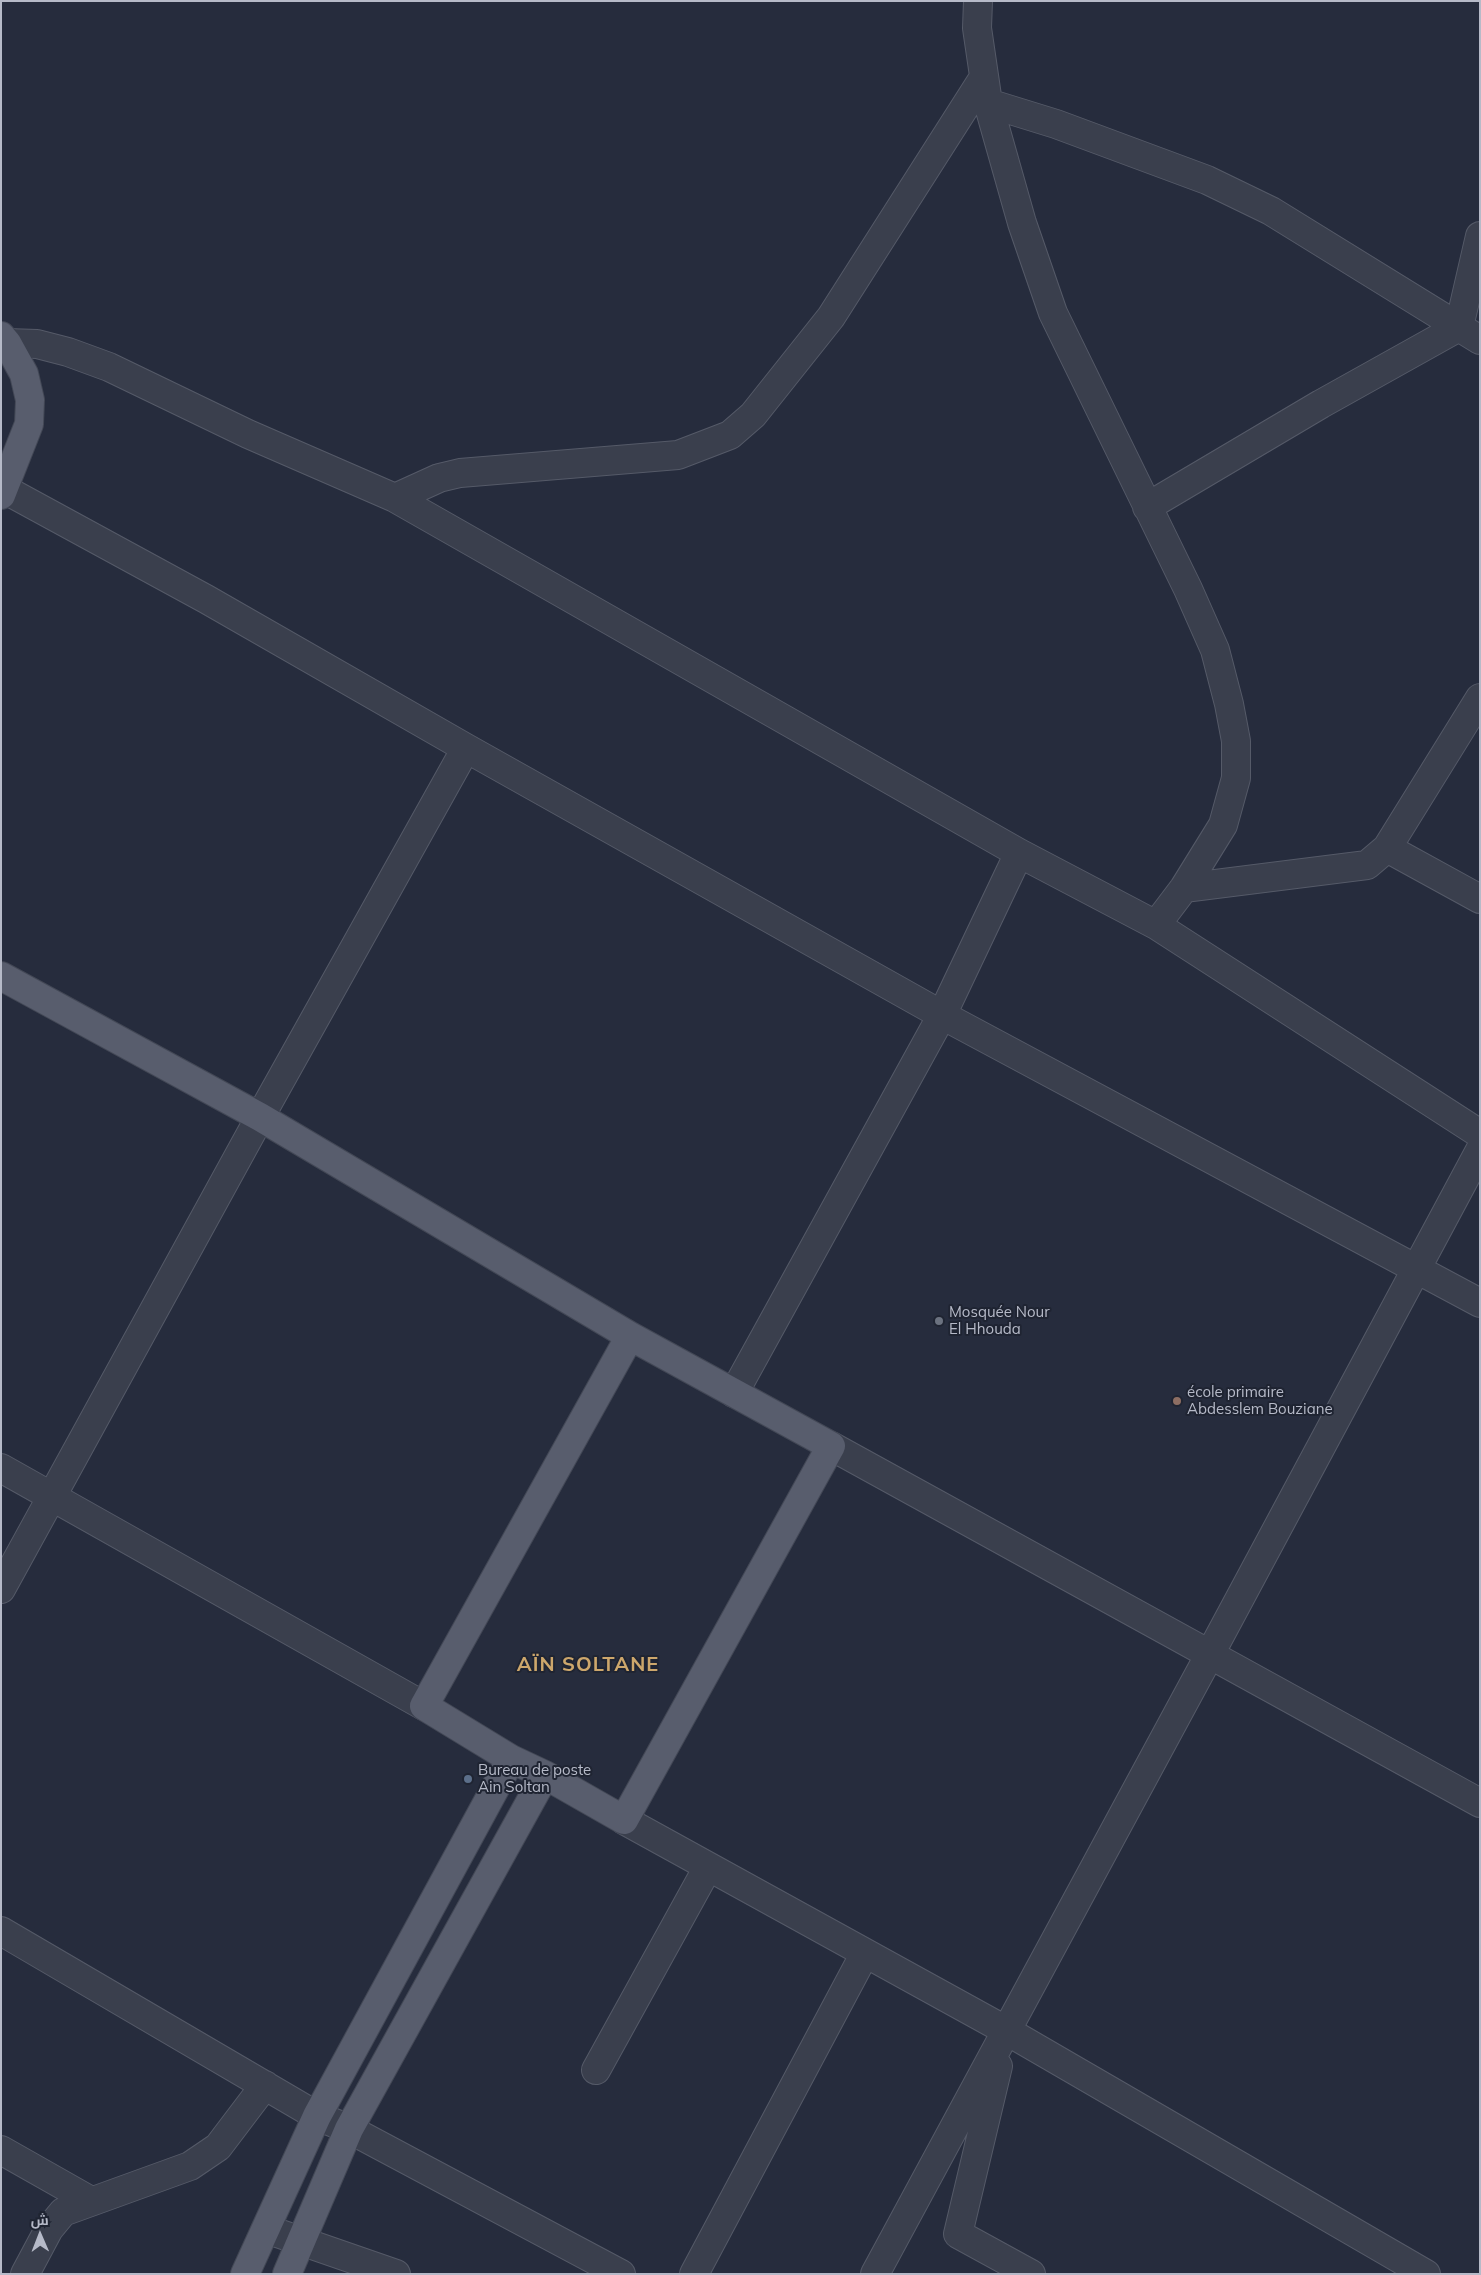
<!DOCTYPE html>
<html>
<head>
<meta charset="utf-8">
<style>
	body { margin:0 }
	#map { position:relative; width:1481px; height:2275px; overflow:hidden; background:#262c3d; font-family:Mulish,Cairo,sans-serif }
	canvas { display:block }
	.frame { position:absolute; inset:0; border:2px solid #b6bac8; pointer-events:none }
	.north { position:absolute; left:15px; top:2210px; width:50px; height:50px; -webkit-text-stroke:4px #1f2432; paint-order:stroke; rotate:359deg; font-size:14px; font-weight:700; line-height:20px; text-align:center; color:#b6bac8 }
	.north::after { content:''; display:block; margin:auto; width:18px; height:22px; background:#b6bac8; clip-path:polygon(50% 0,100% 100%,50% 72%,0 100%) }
</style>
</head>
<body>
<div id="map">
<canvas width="1481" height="2275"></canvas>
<div class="frame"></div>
<div class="north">ش</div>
</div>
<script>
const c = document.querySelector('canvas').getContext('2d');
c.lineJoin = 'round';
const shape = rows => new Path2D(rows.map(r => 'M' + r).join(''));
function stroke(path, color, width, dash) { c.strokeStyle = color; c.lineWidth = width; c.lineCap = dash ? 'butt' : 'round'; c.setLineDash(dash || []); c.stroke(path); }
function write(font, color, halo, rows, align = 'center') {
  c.font = font + ' Mulish,sans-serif'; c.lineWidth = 4; c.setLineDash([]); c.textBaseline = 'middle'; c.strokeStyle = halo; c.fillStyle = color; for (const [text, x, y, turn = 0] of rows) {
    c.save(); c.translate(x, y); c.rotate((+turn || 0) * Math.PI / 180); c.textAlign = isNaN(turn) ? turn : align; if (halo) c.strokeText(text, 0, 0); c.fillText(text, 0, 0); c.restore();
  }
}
const minor = shape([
	[978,1,977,28,988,103,1022,223,1053,313,1188,589,1215,650,1229,704,1236,741,1236,778,1223,825,1184,888,1156,925],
	[988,103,1056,124,1207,180,1271,211,1480,340],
	[7,343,37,344,68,352,109,367,248,434,395,498,1019,853,1156,925,1480,1134],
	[4,489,206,599,466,748,942,1015,1480,1303],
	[395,498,439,478,460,473,678,455,730,435,753,415,831,317,984,77],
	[1147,507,1321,404,1459,327,1480,236],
	[1387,848,1480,899],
	[1184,888,1367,865,1387,848,1480,698],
	[734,1393,942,1015,1019,853],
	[831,1446,1480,1803],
	[1,1468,424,1706],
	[1,1589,260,1117,466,748],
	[624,1820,1007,2031,1426,2274],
	[1,1931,317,2116,349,2129,621,2274],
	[998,2066,958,2234,1031,2274],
	[596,2070,708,1867],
	[1,2150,91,2201],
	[266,2229,396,2274],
	[25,2274,49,2229,63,2212,190,2166,218,2147,265,2085],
	[694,2274,865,1953],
	[875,2274,1210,1654,1480,1150]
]);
const major = shape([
	[1,336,7,343,24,374,30,400,29,424,1,495],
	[1,976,260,1117,630,1336,831,1446,624,1820,545,1775,511,1759,424,1706,630,1336],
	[245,2274,317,2116,511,1759],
	[287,2274,349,2129,545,1775]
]);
stroke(minor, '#555a68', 30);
stroke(major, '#434856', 30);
stroke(minor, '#3a3f4d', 28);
stroke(major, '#585d6d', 28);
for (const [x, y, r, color] of [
	[939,1321,5,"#6b7280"],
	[1177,1401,5,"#8d6e63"],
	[468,1779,5,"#5c6f8a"]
]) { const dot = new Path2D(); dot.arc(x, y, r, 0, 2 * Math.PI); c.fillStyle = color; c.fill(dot); stroke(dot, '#1f2432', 2); }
write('15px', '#b6bac8', '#1f2432', [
	["Mosquée Nour",949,1312],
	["El Hhouda",949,1329],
	["école primaire",1187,1392],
	["Abdesslem Bouziane",1187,1409],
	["Bureau de poste",478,1770],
	["Ain Soltan",478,1787]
], 'left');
c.letterSpacing = '1px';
write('bold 20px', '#cda76c', '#1f2432', [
	["AÏN SOLTANE",588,1665]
]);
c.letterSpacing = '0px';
</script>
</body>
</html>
